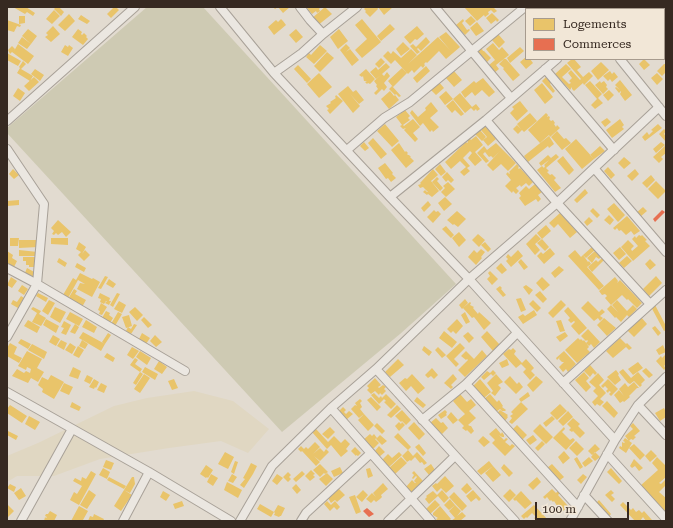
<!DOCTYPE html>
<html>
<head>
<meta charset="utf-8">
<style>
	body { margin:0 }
	#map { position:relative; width:673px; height:528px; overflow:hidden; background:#e2dbd0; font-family:"Roboto Serif",serif }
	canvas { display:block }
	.frame { position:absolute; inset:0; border:8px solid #362921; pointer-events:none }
	.legend { position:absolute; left:525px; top:8px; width:140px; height:52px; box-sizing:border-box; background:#f2e7d7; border:1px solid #a79b8e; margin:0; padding:5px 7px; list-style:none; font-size:12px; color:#362921 }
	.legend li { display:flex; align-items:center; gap:8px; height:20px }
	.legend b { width:20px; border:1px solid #a79b8e }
	.scale { position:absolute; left:535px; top:502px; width:94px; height:18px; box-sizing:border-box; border:2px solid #362921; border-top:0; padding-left:5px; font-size:12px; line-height:14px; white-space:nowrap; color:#362921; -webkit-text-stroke:3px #f2e7d7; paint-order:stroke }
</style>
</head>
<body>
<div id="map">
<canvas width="673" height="528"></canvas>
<div class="frame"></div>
<ul class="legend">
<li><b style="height:11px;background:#e9c46a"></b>Logements</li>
<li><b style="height:11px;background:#e76f51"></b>Commerces</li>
</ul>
<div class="scale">100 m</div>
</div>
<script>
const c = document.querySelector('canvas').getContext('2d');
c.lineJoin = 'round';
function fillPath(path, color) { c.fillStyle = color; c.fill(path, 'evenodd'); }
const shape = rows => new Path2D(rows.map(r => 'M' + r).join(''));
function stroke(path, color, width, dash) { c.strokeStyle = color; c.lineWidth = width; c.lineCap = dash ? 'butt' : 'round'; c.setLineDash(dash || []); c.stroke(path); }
fillPath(shape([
	[194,391,233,401,269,429,248,453,221,441,169,448,100,459,54,476,17,476,7,482,7,456,38,443,114,406,147,398]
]), '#e0d7c2');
fillPath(shape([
	[147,7,203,7,456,284,400,334,282,432,7,133,7,128]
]), '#cecab3');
fillPath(shape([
	[13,7,26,7,35,13,33,16,27,12,25,14],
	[56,7,59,7,64,12,61,16,54,9],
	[114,7,116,7,119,10,111,18,107,14],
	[273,7,290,7,283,13,278,7,275,9],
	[308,7,321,7,319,9,320,11,317,13,316,11,312,14,307,8],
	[325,7,332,14,317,26,311,19],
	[366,7,377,7,378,9,370,17,365,12,366,11,364,9],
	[378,7,393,7,384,15],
	[464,7,493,7,497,11,494,13,491,10,488,12,489,14,485,17,484,15,477,21],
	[54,10,60,16,52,24,46,19],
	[492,13,499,20,497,22,496,20,491,24,486,18],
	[69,14,75,21,65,31,58,25],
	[81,15,90,21,87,24,78,19],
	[19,16,25,16,25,23,19,24],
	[471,16,476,21,470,26,465,21],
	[281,19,283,21,280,24,283,21,286,25,274,35,268,27,276,20,278,22],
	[362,19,381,42,362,58,355,50,367,39,355,25],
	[463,19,464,21,462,23,467,30,469,29,470,30,465,35,456,25],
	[7,20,21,25,20,27,17,26,14,32,7,30],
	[477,22,484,31,476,36,470,28],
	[390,24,395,29,381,41,377,36],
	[53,26,60,34,51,42,45,37,48,35,46,33],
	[417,26,424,34,417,40,415,39,410,44,404,37],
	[28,29,37,36,31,44,22,36],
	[78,29,82,32,81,34,82,35,84,33,87,36,86,37,88,39,83,45,72,37],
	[296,29,303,37,296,43,289,35],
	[339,29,348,41,338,49,330,37],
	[446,32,460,47,446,59,439,51,427,63,426,62,424,64,425,65,423,68,421,66,414,73,412,70,408,74,395,60,391,64,383,56,388,51,391,54,393,51,401,58,411,49,417,55,408,64,438,37,450,50,439,37],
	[498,34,505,42,499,48,492,40],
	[22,37,31,44,27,49,18,43],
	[426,37,430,42,421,51,418,48,417,49,420,52,417,54,410,46,413,44,416,47],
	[403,42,410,49,401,56,396,49],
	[493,43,499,50,502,47,509,55,496,65,499,69,494,73,489,65,495,60,486,49],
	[18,44,34,56,28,64,12,52,10,54,8,50,12,46,15,49,14,51],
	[346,44,350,48,346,52,350,49,359,60,352,66,340,50],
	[65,45,68,47,69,45,73,48,68,56,61,52],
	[320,45,327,51,314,64,306,57,309,53,311,55],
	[481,47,483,51,484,51,491,58,487,62,477,51],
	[520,47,524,51,510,63,507,58],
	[327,52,334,58,320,72,314,66],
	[7,53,21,61,18,66,7,60],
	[526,57,526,59,530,59,533,63,526,69,520,62],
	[381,58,385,62,379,68,375,64],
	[504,59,506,59,520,75,513,81,503,69,504,68,499,64],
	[572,59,574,59,581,67,577,70,583,77,589,72,593,76,584,85,583,83,574,91,572,89,572,87,570,90,555,74,566,64,571,69,562,77,569,84,571,83,569,81,572,78,568,73,571,70,580,80,581,79,567,63],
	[644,59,650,65,644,70,639,64],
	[23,61,26,64,21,69,33,76,30,81,17,73,20,68,19,67],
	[601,62,609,70,598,80,591,71],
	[386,63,390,67,382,74,384,76,387,72,390,76,384,83,387,87,384,91,382,89,376,95,374,93,378,89,376,86,377,85,374,81,381,75,376,79,370,72,376,67,378,70],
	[664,64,666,64,666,72,662,76,657,71],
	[298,65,311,79,307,83,294,69],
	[426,66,430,71,417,83,413,78],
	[402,68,407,73,393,87,388,81],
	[35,69,44,75,40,81,31,74],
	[366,69,375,79,370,84,368,83,367,84,365,82,367,81,364,81,363,76,362,77,359,75],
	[453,70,462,80,454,87,445,77],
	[610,71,612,74,614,72,618,77,612,82,610,79,608,81,603,76],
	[319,73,332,87,319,98,307,84],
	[657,73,663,79,657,85,651,78],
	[34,77,39,82,29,91,24,86],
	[546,77,551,83,550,84,555,91,553,93,542,81],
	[483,78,495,92,489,97,482,90,475,96,472,92,465,98,461,92,474,81,476,83],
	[620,80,632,95,625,101,620,94,621,92,621,91,619,93,615,88,616,87,620,90,615,85],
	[438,81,444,88,436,95,430,89],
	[590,81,602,94,598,98,603,103,595,109,591,105,597,99,585,85],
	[600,81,601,83,604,81,607,85,606,87,608,89,603,94,595,85],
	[542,83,553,97,545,104,534,90],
	[348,86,353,92,356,90,364,100,359,104,350,94,360,106,353,113,338,94],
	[392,86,401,96,399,97,396,94,395,95,399,100,389,109,381,99,390,91,394,96,395,95,389,89],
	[18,88,25,93,20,101,13,96],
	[609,90,614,95,608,101,603,95],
	[446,91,453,99,445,105,439,97],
	[460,93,472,107,476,104,480,109,477,111,476,109,474,111,471,108,465,113,453,99],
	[336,95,343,101,330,114,327,110,329,109,326,106,331,103,330,102,336,98,335,97],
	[453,100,464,114,461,116,455,110,452,113,446,106],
	[520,101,528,111,517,121,510,113,514,109,512,107],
	[431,102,438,111,430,118,439,127,433,132,432,130,430,132,423,123,420,126,410,113,412,110,418,117,426,110,425,108],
	[405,110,410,116,408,118,410,120,403,125,404,126,413,119,420,127,413,133,418,139,415,142,404,130,406,128,403,129,400,126,402,125,396,117],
	[530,113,537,121,524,132,522,130,518,134,513,129,517,125,521,129,517,124],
	[546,113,548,115,547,117,549,116,550,118,549,119,551,121,553,120,555,123,554,124,556,127,557,125,560,128,550,137,549,135,540,143,528,130],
	[607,118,611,122,605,127,601,122],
	[620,119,624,125,622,127,624,129,612,138,606,130],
	[385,124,399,141,392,147,377,131],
	[658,124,662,128,645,141,642,137,647,132,649,135,653,131,651,130],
	[485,126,496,139,488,146,483,140,487,137,481,130],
	[664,129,666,131,664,134,666,136,665,137,666,142,659,134],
	[480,130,486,137,482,141,475,134],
	[557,131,564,139,566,138,571,143,562,150,551,137],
	[476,136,483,145,475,152,482,160,475,166,468,158,472,153,470,151,463,158,470,166,467,168,470,171,464,176,460,172,466,167,460,161,451,169,445,162,466,142,467,143,468,142,467,140,469,138,471,140],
	[549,136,554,144,549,148,548,146,528,162,524,156],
	[373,138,387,154,381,159,368,143],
	[576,139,594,159,582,169,565,149],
	[364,142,369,148,365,151,360,146],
	[661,142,665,145,656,153,653,149],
	[399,143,405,152,406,151,408,153,407,154,408,155,409,155,411,157,410,157,414,161,406,168,391,150],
	[496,143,516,163,508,171,501,164,493,171,487,165,500,151,493,158,491,156,489,157,485,152,483,154,489,161,486,163,477,153,484,146,487,150],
	[666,145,666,153,661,157,663,159,659,163,653,157],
	[600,146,605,151,594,159,590,155],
	[556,154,559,157,546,168,549,171,547,172,550,175,552,174,556,178,554,180,561,188,555,192,537,170,542,166,544,168,545,166,544,165,549,160,541,166,539,163,548,155,551,158],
	[563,156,574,170,569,175,557,161],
	[624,157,631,163,624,169,618,163],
	[385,163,393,173,392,174,396,178,391,182,388,178,386,179,378,168],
	[440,164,446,172,441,176,435,169],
	[517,164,519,167,518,168,519,169,520,168,533,182,529,186,526,183,521,187,520,185,516,188,519,191,516,194,513,191,512,193,505,186,511,180,506,174,508,172,509,174,510,173,509,172],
	[608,167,615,175,611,179,604,171],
	[13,169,19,175,14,179,9,174],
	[433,169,438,175,431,181,439,191,432,197,428,194,427,195,423,192,425,190,427,192,428,192,423,187,420,188,418,185,421,184,420,183],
	[635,169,639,174,632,181,627,176],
	[447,172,454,180,451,183,448,180,446,182,442,177],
	[651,175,655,180,647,188,642,183],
	[437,177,439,179,437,181,443,188,440,191,432,182],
	[656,181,666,191,658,199,648,189],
	[448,182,455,189,446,197,441,192,445,188,443,186],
	[535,184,542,192,538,195,541,199,538,202,536,199,525,206,519,198,521,196,519,193,526,186,529,189],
	[585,189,588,193,577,203,574,200],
	[445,197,452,204,444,211,438,203],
	[19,200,19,205,7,206,7,201],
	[428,201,431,205,424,212,421,208],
	[614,203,625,215,618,222,607,209],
	[643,207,647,211,640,217,636,213],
	[593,208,600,215,597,218,590,211],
	[434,210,436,212,438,211,441,214,433,223,427,217],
	[457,211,466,219,458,227,454,224,453,225,447,220],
	[560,213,577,232,570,238,558,224,554,228,549,223],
	[609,215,614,220,610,225,604,220],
	[627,216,640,231,634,235,631,231,626,235,621,230,619,231,617,228,615,230,613,228],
	[589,217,593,221,587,226,584,222],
	[58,220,71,232,66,237,62,232,58,235,56,233,54,235,52,234,54,231,51,228],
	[546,225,551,231,542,239,537,233],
	[446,226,454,235,451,238,442,229],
	[459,232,466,240,459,247,452,238],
	[478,234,485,240,479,247,472,240],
	[536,234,541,239,535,244,540,250,535,255,526,244],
	[639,235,641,236,642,235,647,240,645,241,650,246,633,261,621,247,628,240,634,246,631,249,632,251,638,246,632,239,635,236,636,238],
	[10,238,19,238,18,246,10,246],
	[51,238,68,238,68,245,51,244],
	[542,239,549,247,545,251,537,243],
	[19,240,37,240,38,247,19,248],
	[79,242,86,247,82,254,85,250,90,255,84,261,78,255,81,252,76,249],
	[485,242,491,249,488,252,481,245],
	[592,247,595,250,586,258,583,255],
	[620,247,626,254,619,260,613,253],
	[550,248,555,254,544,264,537,256,541,252,543,254],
	[481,249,485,252,481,257,482,258,476,265,468,257,474,250,477,253],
	[19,250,38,252,38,256,19,256],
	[518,250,523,256,511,267,506,261,508,259,506,257,508,254,511,257],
	[575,250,581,257,583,255,588,262,589,261,591,264,587,267,604,286,599,290,568,256],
	[7,251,13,255,12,258,17,261,14,267,7,263],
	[595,251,601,257,599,259,596,257,592,263,587,258],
	[627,256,632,261,624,268,619,263],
	[23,257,38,257,37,267,29,267,29,265,26,265,26,261,23,261],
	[59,258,67,263,65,267,57,262],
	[602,258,604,260,592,272,588,267,596,260,598,262],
	[521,259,528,267,524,270,518,262],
	[650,259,656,265,650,270,645,264],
	[77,263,86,268,84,272,75,267],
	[501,263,507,270,502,274,496,268],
	[559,266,564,270,555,278,551,273],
	[27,268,36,273,33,279,24,275],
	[490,271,498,279,492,285,487,279,490,276,488,273],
	[80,273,92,279,93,278,100,282,92,297,77,289,80,283,85,284,78,280,68,298,63,295,73,278,76,280],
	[105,276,108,277,101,289,98,288],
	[656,276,662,283,649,296,643,289],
	[11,277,17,281,12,288,7,285],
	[542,277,550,285,543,291,536,283],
	[615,277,618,281,617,283,620,280,642,303,637,308,628,299,627,300,622,295,611,305,605,298,607,296,605,294,602,295,599,291],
	[109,279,116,284,113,288,106,284],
	[22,285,28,289,24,295,18,291],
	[526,285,533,290,529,295,523,287],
	[500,286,502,288,501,289,506,295,503,297,496,289],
	[74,289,77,291,75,294,86,300,82,307,68,299],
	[540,291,547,299,543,303,535,295],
	[38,293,48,298,46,302,36,296],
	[100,293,110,298,109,301,111,301,109,305,105,303,107,301,106,301,104,304,100,302,101,299,98,298],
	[117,293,120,294,113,307,110,305],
	[21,296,24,298,18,308,11,304,13,300,17,302],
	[521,298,526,310,521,312,516,299],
	[465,299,468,303,462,309,459,305],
	[49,300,55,303,48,315,42,311],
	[533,300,541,308,537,312,529,304],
	[561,300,566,305,553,318,548,313],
	[617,300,627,311,633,305,637,309,629,317,627,315,621,322,616,317,615,318,607,309,611,305,618,312,612,305],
	[119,301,126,305,122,313,114,309],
	[588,301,599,312,602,309,605,312,600,316,603,318,600,321,598,318,594,321,581,308],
	[470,302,471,303,470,305,474,307,473,308,478,314,479,312,491,323,484,330,474,317,472,318,463,308],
	[101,303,107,307,102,315,99,314,100,311,98,310],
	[654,303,666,326,666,330,664,331,650,305],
	[33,307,41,311,39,314,46,318,41,326,32,322,37,313,31,309],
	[55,307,66,312,60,323,50,317],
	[135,307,143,315,137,321,129,312],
	[568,307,587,328,579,335,571,326,575,322,574,321,571,323,568,320,570,318,564,311],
	[534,310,537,315,523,324,518,317,523,314,525,316],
	[106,311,110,313,109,315,113,318,110,323,102,318],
	[70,312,83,319,79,326,66,319],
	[118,312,122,314,115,326,111,324],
	[465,312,470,322,466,324,461,315],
	[129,315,132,326,126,328,122,317],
	[144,317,152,325,148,328,141,320],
	[641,317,647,324,634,337,627,330],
	[604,318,616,328,607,336,597,325],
	[46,319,59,326,56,333,43,325],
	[457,319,463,326,456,334,453,331,451,333,447,329],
	[28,320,40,327,37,333,24,326],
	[86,320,97,327,94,333,82,327],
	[561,320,565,331,560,332,556,321],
	[64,321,71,325,66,335,61,333,64,328,61,327],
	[75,324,79,327,75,334,70,332],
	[134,324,137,325,131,334,126,331,128,327,131,329],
	[655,326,661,333,658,336,652,328],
	[588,329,600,342,594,348,591,344,589,346,586,343,588,341,587,340,586,341,581,336],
	[444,331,457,342,452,348,439,338],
	[487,331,500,345,493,351,481,337],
	[83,332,105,344,101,351,79,338],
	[468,332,474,338,469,343,463,336],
	[565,332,568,336,560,342,556,337],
	[108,333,111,335,105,344,102,342],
	[142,333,150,338,146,344,139,339],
	[53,335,60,339,56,346,49,342],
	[155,335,162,342,156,347,150,341],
	[578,338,580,340,581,339,583,341,584,340,589,347,587,349,590,352,577,363,565,350],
	[620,338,626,344,627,343,632,348,629,350,626,347,613,358,606,351],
	[21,339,31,344,28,349,18,343],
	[61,340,67,343,64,350,57,346],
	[82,340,88,344,85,349,79,346],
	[10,343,17,347,14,354,22,358,19,363,7,356,7,348],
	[70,343,76,347,72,354,65,350],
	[460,343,465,348,454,359,459,364,456,367,446,356],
	[32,344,47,352,44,359,28,350],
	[663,345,666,352,659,355,656,350],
	[78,346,84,350,79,358,73,355],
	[424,346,432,352,429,356,422,350],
	[132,347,139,351,133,359,127,355],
	[438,347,446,355,442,358,435,350],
	[513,348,516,351,514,354,522,363,526,359,534,368,531,371,535,375,530,380,523,372,526,369,521,364,516,368,503,354,509,349,511,350],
	[482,350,487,356,465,377,458,370,468,360,467,359,466,360,461,356,466,351,474,359],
	[27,351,42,359,37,368,44,372,38,382,31,378,28,383,12,376,17,369,24,373,26,371,30,373,31,369,27,367,26,370,18,366],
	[140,351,151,358,147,365,136,357],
	[564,351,576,364,568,372,566,369,563,372,559,367,564,362,562,362,559,359,560,357,557,360,556,358],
	[107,353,115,358,113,362,104,357],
	[666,354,666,364,664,366,666,368,664,370,656,361,661,356,662,358],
	[135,358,138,360,135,364,142,369,140,372,143,374,136,385,133,383,140,372,130,365],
	[398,359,404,365,390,377,385,372],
	[507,359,509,365,502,368,499,363],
	[159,361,167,367,162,374,154,369],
	[638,362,643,368,633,375,628,369],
	[590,365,597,373,595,375,593,373,590,377,584,371],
	[73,367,81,371,78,379,69,376],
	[145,367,158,374,155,380,142,372],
	[432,368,438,375,434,379,431,376,428,378,425,375],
	[646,368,653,375,649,378,642,371],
	[623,369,631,378,638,372,645,380,641,384,642,385,640,387,634,381,630,384,628,383,619,372],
	[493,370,496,373,493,376,491,374,484,380,481,377,487,371,490,373],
	[616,370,619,374,618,375,621,380,615,385,607,377],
	[584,372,589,378,586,381,591,387,586,392,575,380],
	[598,373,604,380,599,385,606,393,600,399,604,402,600,406,597,404,595,406,592,402,598,396,593,391,596,388,589,382],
	[144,374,150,378,140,393,134,389],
	[412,374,425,388,418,394,411,386,406,391,399,383,405,378,407,379],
	[453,374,457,379,451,385,453,387,451,389,444,383],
	[496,374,503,382,498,385,501,388,495,396,491,393,493,391,487,383],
	[51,375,64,382,54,399,42,392,43,389,38,385,42,377,48,380],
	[87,375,93,378,90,384,84,381],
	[510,376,517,384,519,382,523,387,516,394,504,382],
	[536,376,543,382,533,392,527,385],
	[375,378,381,385,378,387,379,388,383,385,386,387,384,389,386,391,382,395,380,393,379,395,375,391,371,394,367,390,369,388,367,386],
	[94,379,99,382,96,388,95,387,94,389,89,387],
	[174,379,178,388,172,390,168,381],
	[480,379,491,392,484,398,473,386],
	[608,379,618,389,611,396,609,394,611,392,609,391,608,393,606,391,608,389,605,386,603,388,601,386],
	[634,382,639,388,637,388,629,396,630,397,624,402,623,401,620,403,614,395,619,390,624,396,619,389,625,383,628,387],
	[64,383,73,387,69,395,60,391],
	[101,383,107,386,104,393,97,390],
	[528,392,530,396,521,402,519,399],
	[374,393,379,398,381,396,382,398,386,394,396,404,391,409,384,402,386,401,384,399,379,404,371,395],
	[460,394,467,402,471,399,476,405,469,411,476,418,468,425,470,426,471,426,474,431,471,434,467,430,466,431,462,428,464,426,458,420,465,414,459,408,463,405,459,408,453,401],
	[490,394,497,402,499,400,503,406,502,407,506,410,505,411,502,411,500,409,496,412,484,399],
	[371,397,381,407,377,411,367,400],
	[417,397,426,405,423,408,414,401],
	[360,399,362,401,360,403,362,407,360,409,364,414,359,418,351,409,355,405,357,406,355,403],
	[607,401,618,413,614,418,602,406],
	[72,402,81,407,79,411,70,407],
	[521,402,528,409,512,424,509,422,512,418,510,416,513,414,511,412],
	[560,404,567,411,557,420,550,413],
	[10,405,27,416,22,423,7,413,7,409],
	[397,405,401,409,391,418,387,415],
	[343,407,346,410,344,412,346,414,349,411,353,414,346,420,338,412],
	[664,408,666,412,666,417,660,421,655,413],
	[402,410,411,420,406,425,402,421,401,422,395,416],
	[445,410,447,412,446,414,447,415,441,419,438,415],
	[500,410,508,415,507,416,508,417,505,421,497,413],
	[568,411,573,417,563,426,558,421],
	[451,412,458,420,453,424,447,417],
	[364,414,374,425,368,431,358,420],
	[29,416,40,422,35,430,25,424],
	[552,416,555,419,546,427,543,423],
	[436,418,441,423,443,422,448,428,442,434,430,423],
	[573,418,580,424,578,426,585,433,580,438,573,431,572,432,569,430,571,428,567,424],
	[399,422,401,424,402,422,405,425,399,431,395,426],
	[414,422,425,434,419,440,408,428],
	[377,423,385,431,382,434,374,426],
	[633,423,640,431,634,436,636,437,633,440,631,439,629,441,625,436,633,429,630,426],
	[540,424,553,437,546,444,533,431],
	[517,425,527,435,521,441,511,431],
	[330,427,335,432,328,439,322,434],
	[564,427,565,429,562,432,570,440,573,438,575,440,566,450,553,438],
	[496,428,501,434,502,432,504,435,504,437,502,437,499,435,504,440,506,438,508,439,505,442,510,446,512,444,515,446,505,456,492,443,495,440,489,434],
	[316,429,328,442,334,436,341,443,345,439,350,444,346,449,348,451,341,457,331,445,327,449,312,432],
	[8,431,18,436,16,440,7,435],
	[398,433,411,447,408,450,394,437],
	[370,434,372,436,374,434,377,438,375,439,379,443,372,450,363,440],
	[380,435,387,441,382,445,376,439],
	[533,435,537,440,530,445,526,440],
	[483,436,490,442,484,447,478,441],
	[625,438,632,443,626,453,619,448,620,446,622,447,622,442,624,443,625,442,623,441],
	[542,441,545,444,538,451,535,448],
	[576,441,584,449,577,456,569,448],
	[315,442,320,447,313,454,320,448,324,452,326,449,329,452,320,461,314,456,320,462,316,466,302,451,301,452,298,449,301,446,304,449,306,447,308,449],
	[419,444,426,453,423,456,415,447],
	[595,444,600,449,592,455,588,451],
	[634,444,645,455,640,460,629,448],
	[379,446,385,452,379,457,374,452],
	[355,447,361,453,358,456,356,455,356,456,351,451],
	[408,450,413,456,417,452,427,463,424,465,422,462,420,463,415,457,411,461,410,460,407,462,402,456],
	[651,450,657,456,650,462,645,456],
	[564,451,570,458,563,464,558,457],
	[225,452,234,457,228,469,218,464],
	[399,452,402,455,389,467,382,460,388,454,392,458],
	[595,452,600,457,595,461,591,457],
	[401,457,407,463,395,474,389,468],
	[577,457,583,467,580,469,574,459],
	[589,457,593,461,585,467,582,463],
	[657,457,666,466,666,477,659,483,661,484,666,479,666,485,659,492,666,498,666,514,640,486,658,470,652,463],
	[634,459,643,468,639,471,635,466,632,468,630,466],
	[106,460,114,463,111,470,103,467],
	[235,461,238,462,234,474,231,472],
	[489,461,493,466,481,475,477,471],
	[251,463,257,466,253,474,247,471],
	[320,464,328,472,325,474,324,473,320,477,313,470],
	[431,464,435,470,429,475,424,469],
	[504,464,513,473,509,477,501,468],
	[552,464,564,477,559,481,547,468],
	[206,465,213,470,208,478,207,477,206,478,200,474],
	[493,466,501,475,493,482,485,473],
	[340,467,343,473,334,477,331,471],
	[103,468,110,472,107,479,99,475],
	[370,468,373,476,368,478,366,469],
	[611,468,622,481,619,484,607,472],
	[311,470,315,474,313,475,315,477,310,481,305,476],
	[91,471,96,474,79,505,70,500,74,492,77,494,82,486,73,481,75,478,81,481,82,477,86,479],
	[247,471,253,474,244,488,240,485,245,479,243,478],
	[302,471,305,474,296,482,293,479],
	[414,471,423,481,411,493,406,487,412,480,415,483,416,483,414,481,417,477,416,476,413,479,412,478,414,475,412,473],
	[288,472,291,475,289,477,291,479,288,482,283,477],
	[327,473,333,479,326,486,319,479],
	[211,474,218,478,213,486,207,482],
	[232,474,237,477,233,483,228,481],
	[277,474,283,478,277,485,272,481],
	[583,474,587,477,581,484,577,480],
	[445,476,454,486,446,493,441,488,437,492,432,486,436,483,437,484],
	[109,477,126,486,124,489,107,480],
	[132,477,134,477,135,484,130,493,124,490],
	[537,477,541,482,533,490,528,485],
	[227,482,242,490,238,498,224,490],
	[383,483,388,489,381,495,382,497,380,499,376,502,374,500,371,503,366,499,372,493,376,497,373,493],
	[467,483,472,489,466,494,461,489],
	[10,484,16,487,14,492,7,488],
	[296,484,301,490,297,494,292,488],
	[21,488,26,496,19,500,14,493],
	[339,489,345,495,337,502,335,500,331,503,328,498],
	[510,489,516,495,509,502,503,496],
	[552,489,556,493,558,491,560,493,558,495,568,506,562,512,558,509,559,509,554,501,553,502,551,500,550,501,547,497,545,499,543,497],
	[89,490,96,495,87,509,80,505],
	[124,490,132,495,121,511,114,506],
	[363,490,368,495,362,502,356,497],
	[442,490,449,498,444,503,438,496,429,504,425,499,427,497,426,496,433,491,437,495],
	[473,490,481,499,479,501,476,498,471,502,466,496],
	[611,490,614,493,611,495,615,499,612,502,605,495],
	[163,491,170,495,166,501,160,497],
	[521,491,532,503,525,509,516,500,515,501,513,499],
	[454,492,467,506,462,511,449,497],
	[355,495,361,512,356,514,349,497],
	[450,499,455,505,449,510,444,505],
	[435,500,440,505,430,514,426,509],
	[599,500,611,514,607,519,594,505],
	[182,501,184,506,175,509,173,504],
	[327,501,331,505,335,501,340,507,337,510,334,507,330,511,324,504],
	[623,502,631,510,633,508,636,512,639,510,642,513,644,511,652,520,646,521,643,517,640,521,635,521,620,505],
	[7,504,14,511,7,518],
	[260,504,274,512,271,517,257,509],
	[278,505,285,508,281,516,280,516,279,517,274,515,275,513,274,512],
	[455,505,461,511,457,516,462,512,466,516,460,521,451,521,455,518,449,511],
	[534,505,548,520,550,518,554,521,555,519,558,521,537,521,534,518,536,517,532,513,527,518,526,517,524,519,521,516],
	[79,506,88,511,83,520,85,521,71,521],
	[440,506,451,519,449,521,438,521,436,519,438,518,433,515,433,513],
	[50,511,57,515,54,521,44,521,45,517,46,518,47,517,45,516,46,514,48,514],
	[94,514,104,519,103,521,88,521,90,516,93,517]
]), '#e9c46a');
fillPath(shape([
	[662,210,665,212,655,222,653,219],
	[367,508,374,514,369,517,363,511]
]), '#e76f51');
const minor = shape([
	[220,7,274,73,390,197,469,279,615,440],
	[300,7,310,20,323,34],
	[435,7,511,98],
	[577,7,579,9],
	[615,9,617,7],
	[664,10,666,12],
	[620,59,666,116],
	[545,69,614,150],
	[274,73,302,53,323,34,357,7],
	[486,120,557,203,650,304],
	[7,121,135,7],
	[7,149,44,204,37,284,7,337],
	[347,150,384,118,410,102,525,7],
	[594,168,666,252],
	[390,197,486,120,557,59],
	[7,268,37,284,185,371],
	[376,369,515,521],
	[563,383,666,290],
	[466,384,578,507],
	[7,392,149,472,231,521],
	[638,405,666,435],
	[331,408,431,521],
	[422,420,466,384,517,333],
	[607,454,666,519],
	[584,495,608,521],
	[21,521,72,429],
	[123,521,149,472],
	[240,521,272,466,331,408,376,369,469,279,557,203,659,107],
	[301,521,306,513,371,453],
	[388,521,455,456],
	[570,521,615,440,638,405,666,377]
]);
stroke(minor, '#a8a198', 10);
stroke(minor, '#ebe7e1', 8);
</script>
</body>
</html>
